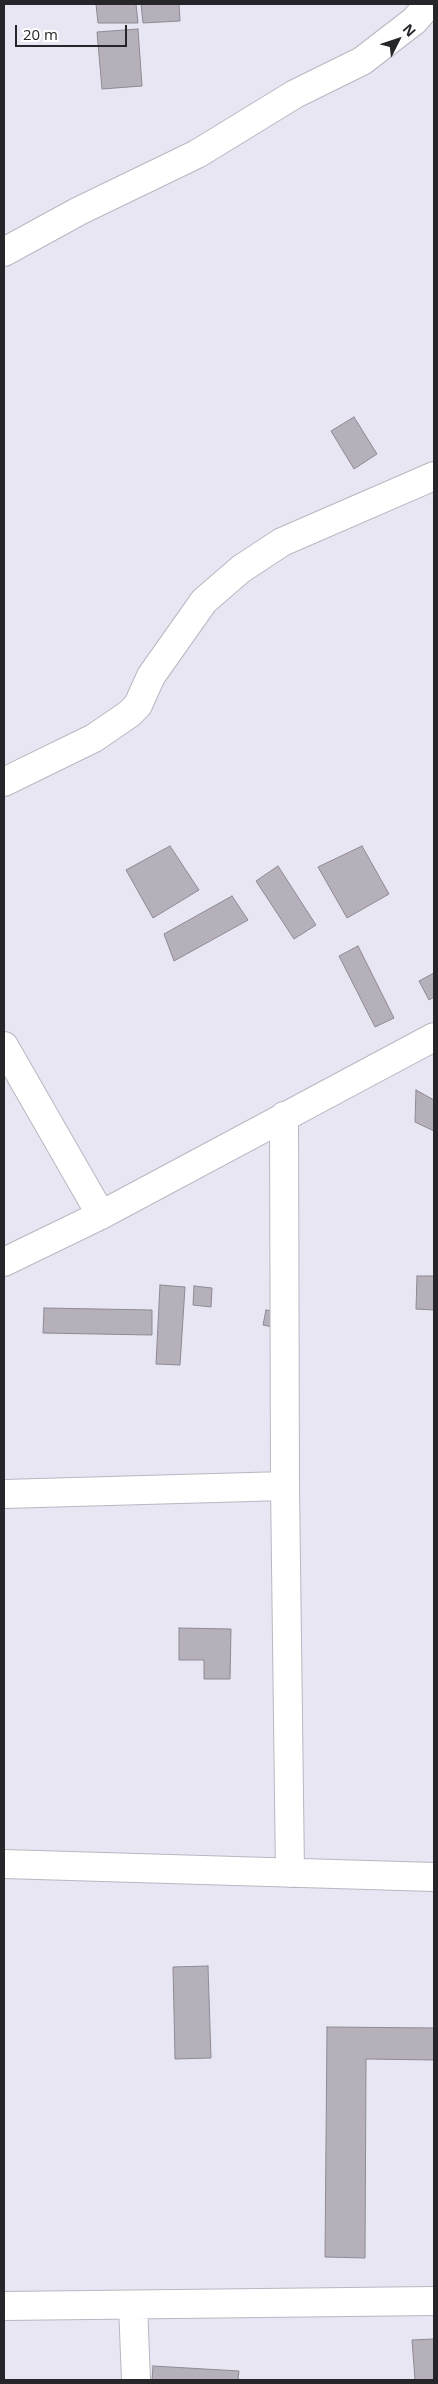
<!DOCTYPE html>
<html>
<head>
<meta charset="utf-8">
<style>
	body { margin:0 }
	#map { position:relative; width:438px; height:2384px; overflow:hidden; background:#e7e6f2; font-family:"Open Sans",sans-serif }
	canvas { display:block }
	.frame { position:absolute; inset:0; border:5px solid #26262a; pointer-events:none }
	.north { position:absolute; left:373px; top:15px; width:50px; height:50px; -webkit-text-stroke:4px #fff; paint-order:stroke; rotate:49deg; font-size:14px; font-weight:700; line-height:20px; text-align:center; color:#26262a }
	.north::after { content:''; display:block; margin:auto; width:18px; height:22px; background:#26262a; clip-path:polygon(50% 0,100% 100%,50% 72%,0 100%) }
	.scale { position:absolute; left:15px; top:25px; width:112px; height:22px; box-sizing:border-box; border:2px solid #26262a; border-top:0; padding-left:6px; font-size:15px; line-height:18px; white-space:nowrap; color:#26262a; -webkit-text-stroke:4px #fff; paint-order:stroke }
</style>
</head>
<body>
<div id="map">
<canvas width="438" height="2384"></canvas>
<div class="frame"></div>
<div class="north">N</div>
<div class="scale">20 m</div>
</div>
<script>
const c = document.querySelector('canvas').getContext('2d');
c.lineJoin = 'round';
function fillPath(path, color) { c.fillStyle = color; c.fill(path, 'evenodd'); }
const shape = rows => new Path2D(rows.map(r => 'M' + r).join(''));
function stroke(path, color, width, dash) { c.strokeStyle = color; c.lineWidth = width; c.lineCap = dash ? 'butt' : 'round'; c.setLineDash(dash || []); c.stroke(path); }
const building = shape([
	[96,4,136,4,138,23,98,23,96,4],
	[141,4,179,4,180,21,143,23,141,4],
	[138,29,142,86,102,89,97,32,138,29],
	[354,417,377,454,354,469,331,431,354,417],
	[170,846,199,890,153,918,126,870,170,846],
	[362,846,389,894,347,918,318,867,362,846],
	[278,866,316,925,294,939,256,881,278,866],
	[232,896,248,920,174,961,164,934,232,896],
	[358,946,394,1018,375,1027,339,956,358,946],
	[434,973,434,997,429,1000,419,981,434,973],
	[416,1090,434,1100,434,1131,415,1122,416,1090],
	[417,1276,434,1276,434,1310,416,1309,417,1276],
	[160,1285,185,1287,180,1365,156,1364,160,1285],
	[194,1286,212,1288,211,1307,193,1305,194,1286],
	[44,1308,152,1310,152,1335,43,1333,44,1308],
	[266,1310,279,1312,277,1328,263,1325,266,1310],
	[179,1628,231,1629,230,1679,204,1679,204,1660,179,1660,179,1628],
	[208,1966,211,2058,175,2059,173,1967,208,1966],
	[327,2027,434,2028,434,2060,366,2059,365,2258,325,2257,327,2027],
	[434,2339,434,2380,415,2380,412,2340,434,2339],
	[153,2366,239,2371,238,2380,152,2380,153,2366]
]);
fillPath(building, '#b5b0ba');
stroke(building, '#8e8a93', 1);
const minor = shape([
	[4,252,79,211,197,154,295,94,362,61,414,21,429,4],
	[4,782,94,738,129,714,138,705,151,676,204,601,241,569,282,542,434,476],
	[4,1046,101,1215],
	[284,1116,285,1486,290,1873],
	[4,1262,101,1215,434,1037],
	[4,1494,285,1486],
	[4,1864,434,1877],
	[133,2305,136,2380],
	[4,2306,434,2301]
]);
stroke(minor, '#b8b7c2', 30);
stroke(minor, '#fff', 28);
</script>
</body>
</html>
